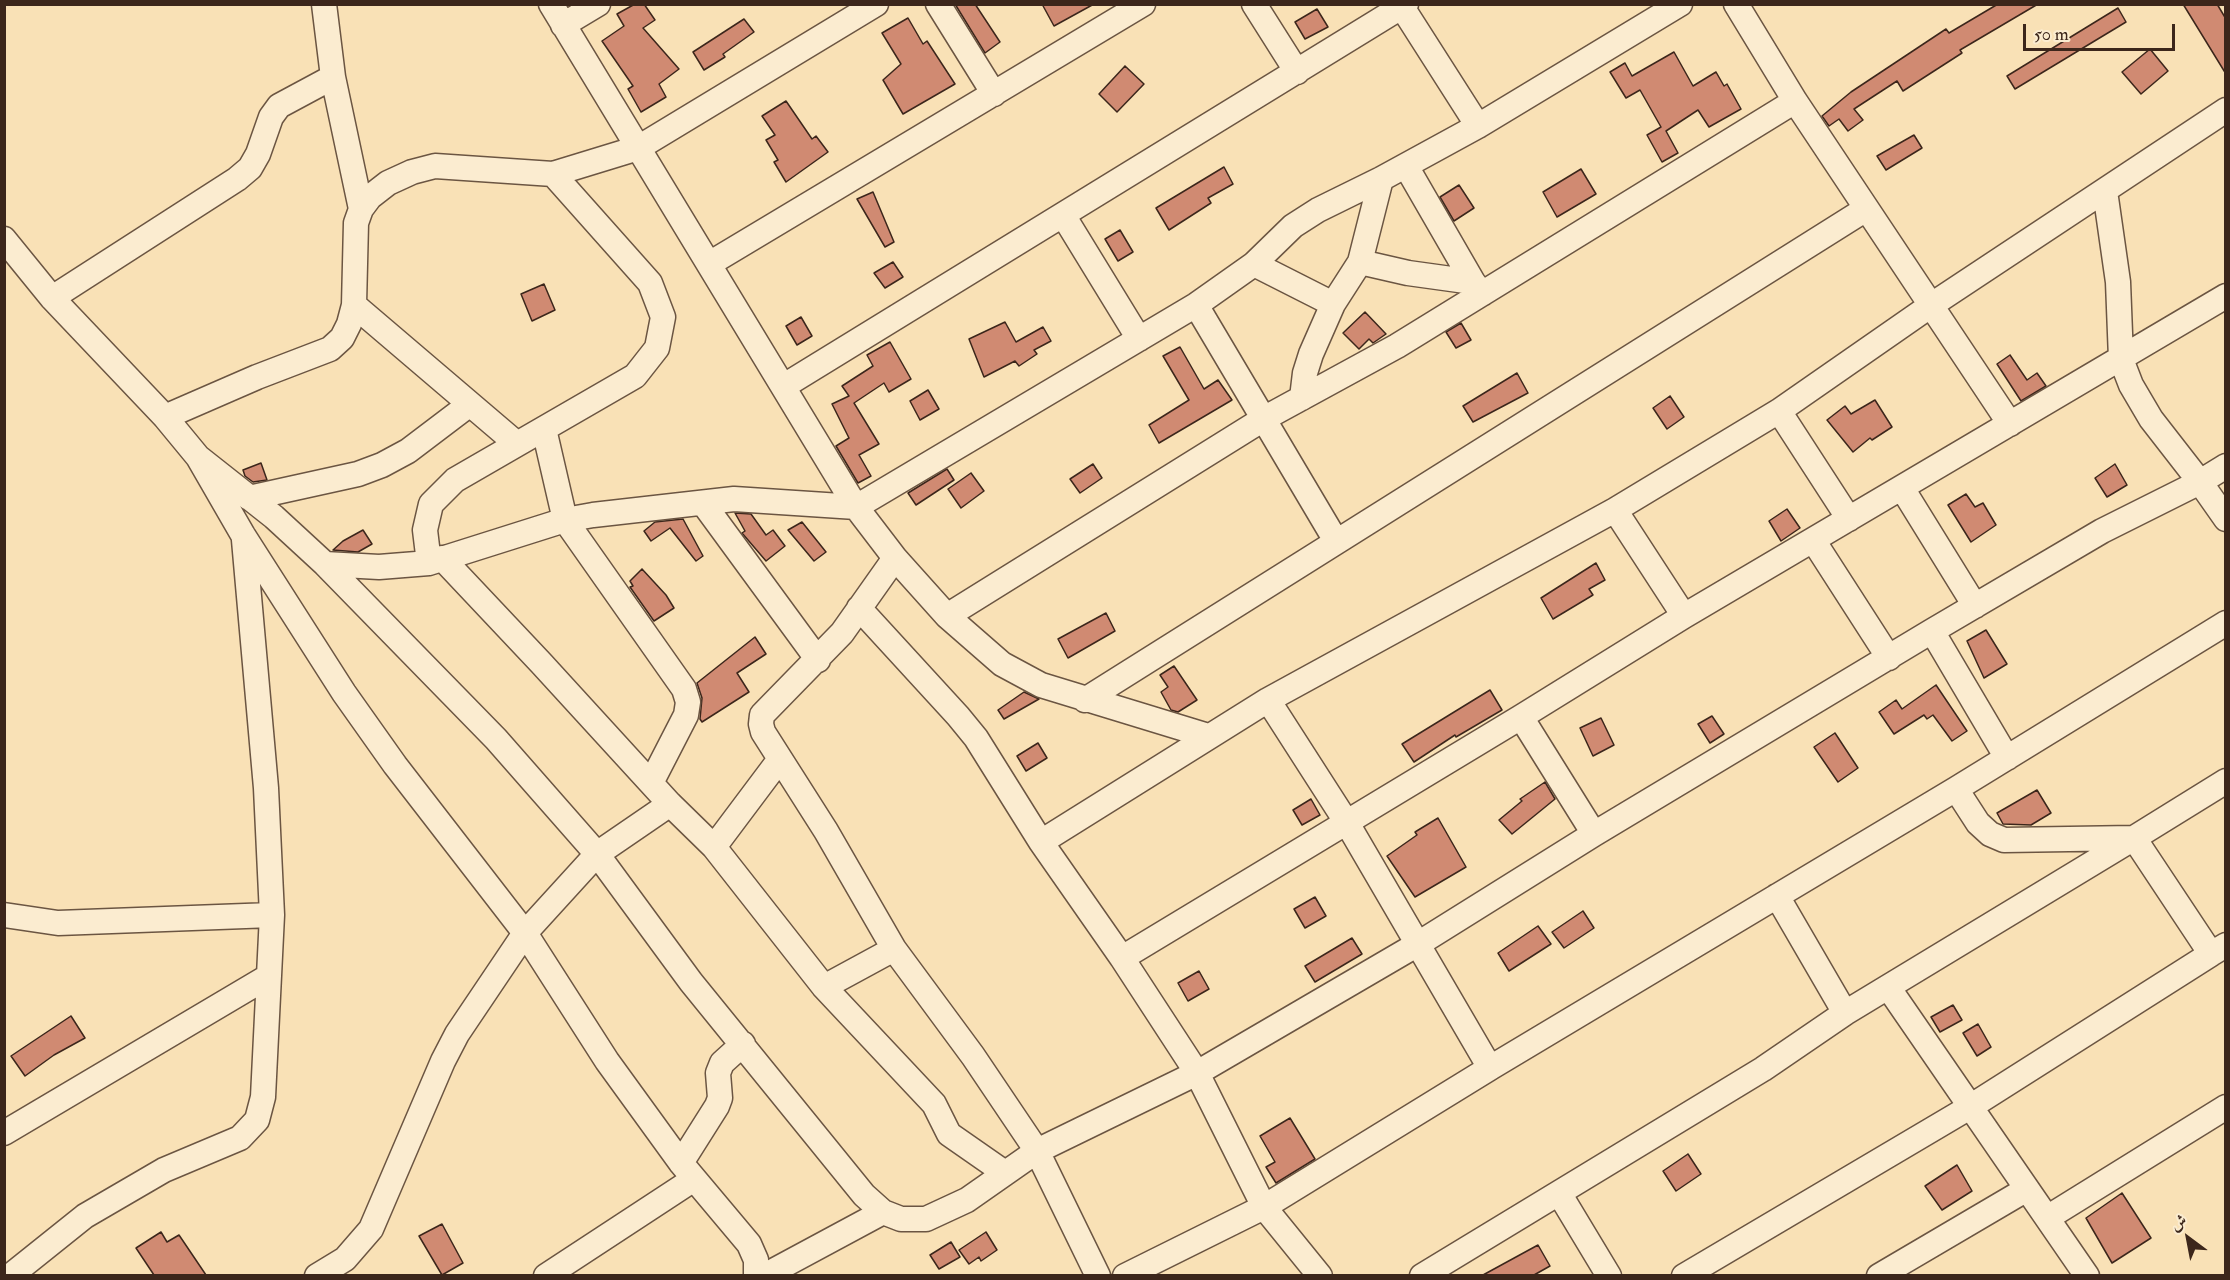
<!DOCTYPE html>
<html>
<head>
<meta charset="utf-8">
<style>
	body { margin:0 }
	#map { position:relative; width:2230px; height:1280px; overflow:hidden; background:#f9e1b6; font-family:"IM FELL Double Pica",Amiri,serif }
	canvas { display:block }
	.frame { position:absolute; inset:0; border:6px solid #3c261b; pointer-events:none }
	.north { position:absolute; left:2158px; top:1208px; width:60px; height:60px; -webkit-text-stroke:4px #fbecd0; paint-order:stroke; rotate:328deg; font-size:16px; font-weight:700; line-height:24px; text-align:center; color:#3c261b }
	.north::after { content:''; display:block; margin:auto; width:21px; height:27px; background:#3c261b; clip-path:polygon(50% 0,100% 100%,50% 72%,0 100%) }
	.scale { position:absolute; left:2023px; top:24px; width:152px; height:27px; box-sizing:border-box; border:3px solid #3c261b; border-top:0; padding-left:8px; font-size:18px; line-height:21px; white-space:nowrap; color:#3c261b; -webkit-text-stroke:4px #fbecd0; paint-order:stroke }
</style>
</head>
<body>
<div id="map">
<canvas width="2230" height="1280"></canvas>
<div class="frame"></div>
<div class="north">ش</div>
<div class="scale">50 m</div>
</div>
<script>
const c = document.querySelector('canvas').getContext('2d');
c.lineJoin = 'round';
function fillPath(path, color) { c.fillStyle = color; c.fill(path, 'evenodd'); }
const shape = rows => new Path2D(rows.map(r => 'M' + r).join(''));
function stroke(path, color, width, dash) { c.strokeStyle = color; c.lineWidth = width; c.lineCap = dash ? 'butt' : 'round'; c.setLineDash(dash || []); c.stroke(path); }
const building = shape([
	[635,4,644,4,655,20,643,28,679,69,659,84,666,97,641,112,628,89,633,86,602,41,624,26,617,14,635,4],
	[955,4,975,4,1000,42,985,53,955,4],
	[1042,4,1094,4,1054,26,1042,4],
	[1998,4,2038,4,1960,50,1962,53,1903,91,1897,81,1854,109,1863,120,1848,131,1839,119,1829,126,1822,116,1851,92,1946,29,1949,33,1998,4],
	[2183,4,2217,4,2226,19,2226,74,2183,4],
	[2118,8,2126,22,2015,89,2007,76,2118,8],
	[1317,9,1328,27,1305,39,1295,22,1317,9],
	[908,18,923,44,927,41,955,84,903,114,883,80,901,64,882,33,908,18],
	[744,19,754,32,723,54,725,57,704,70,693,52,744,19],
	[2150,49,2168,71,2141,94,2122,72,2150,49],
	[1674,52,1693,86,1716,72,1724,86,1727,84,1741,109,1709,127,1698,110,1666,131,1678,153,1662,162,1647,135,1661,127,1640,90,1626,98,1610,72,1625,63,1632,76,1674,52],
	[1125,66,1144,84,1117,112,1099,94,1125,66],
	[786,101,812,139,816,136,828,152,786,182,774,162,778,160,766,140,775,135,762,116,786,101],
	[1914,135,1922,148,1886,170,1877,156,1914,135],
	[1224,167,1233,184,1208,198,1211,203,1169,230,1156,208,1224,167],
	[1581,169,1596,194,1557,217,1543,192,1581,169],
	[1459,185,1474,208,1454,221,1440,197,1459,185],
	[873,192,894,242,885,247,857,199,873,192],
	[1120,230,1133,252,1118,261,1105,239,1120,230],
	[893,262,903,277,885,288,874,273,893,262],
	[544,284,555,310,532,321,521,294,544,284],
	[1365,312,1386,334,1373,343,1369,339,1359,349,1343,333,1365,312],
	[801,317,812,336,797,345,786,326,801,317],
	[1005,322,1016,342,1043,327,1051,341,1034,350,1037,354,1019,366,1015,361,984,377,969,339,1005,322],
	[1461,323,1471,340,1456,348,1446,332,1461,323],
	[890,342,911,379,889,392,884,383,854,403,879,444,859,455,871,476,858,483,836,446,849,438,832,404,849,396,842,386,873,366,867,355,890,342],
	[1180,347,1204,389,1218,380,1232,400,1159,443,1149,425,1189,400,1163,356,1180,347],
	[2010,355,2027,380,2037,373,2046,386,2021,401,1997,364,2010,355],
	[1517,373,1528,393,1473,422,1463,406,1517,373],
	[928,390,939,409,920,420,910,401,928,390],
	[1670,396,1684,417,1667,429,1653,408,1670,396],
	[1875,400,1892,427,1872,440,1870,438,1853,452,1827,420,1845,406,1851,414,1875,400],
	[261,463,267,480,253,482,245,476,243,470,261,463],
	[1093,464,1102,478,1080,493,1070,479,1093,464],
	[2115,464,2127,485,2107,497,2095,478,2115,464],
	[947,469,954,480,916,505,908,493,947,469],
	[971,473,984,491,961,508,948,489,971,473],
	[1966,494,1975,507,1983,503,1996,525,1971,542,1948,505,1966,494],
	[1787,509,1800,528,1781,541,1769,521,1787,509],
	[735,513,751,514,766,535,773,530,785,546,766,561,742,533,745,531,735,513],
	[683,519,703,556,696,561,670,528,651,541,644,531,655,522,683,519],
	[802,522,826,552,814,561,788,530,802,522],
	[363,530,372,544,358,552,333,550,343,541,363,530],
	[1596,563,1605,580,1589,589,1593,595,1553,619,1541,598,1596,563],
	[642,569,666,595,674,608,654,621,630,587,633,586,630,581,642,569],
	[1106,613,1115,631,1068,658,1058,639,1106,613],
	[1986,630,2007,664,1984,678,1967,641,1986,630],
	[755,637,766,654,737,673,749,692,702,722,700,719,702,698,697,683,755,637],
	[1174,666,1197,700,1178,712,1171,710,1161,692,1168,687,1160,675,1174,666],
	[1936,685,1967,731,1952,741,1933,715,1927,719,1924,715,1894,734,1879,712,1896,700,1902,709,1936,685],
	[1490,690,1502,710,1456,737,1455,735,1414,762,1402,744,1490,690],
	[1024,692,1039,699,1004,719,998,710,1024,692],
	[1712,716,1724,734,1710,743,1698,724,1712,716],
	[1601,718,1614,745,1593,756,1580,728,1601,718],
	[1835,733,1858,768,1838,782,1814,747,1835,733],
	[1038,743,1047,758,1026,771,1017,756,1038,743],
	[1545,782,1555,799,1512,834,1499,820,1522,801,1520,799,1545,782],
	[2037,790,2051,813,2031,825,2003,824,1997,813,2037,790],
	[1311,799,1320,815,1302,825,1293,810,1311,799],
	[1438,818,1466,867,1415,897,1387,856,1417,835,1415,832,1438,818],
	[1315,897,1326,916,1305,928,1294,909,1315,897],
	[1583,911,1594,928,1564,948,1552,932,1583,911],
	[1538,926,1551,944,1509,971,1498,953,1538,926],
	[1352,938,1362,954,1315,982,1305,966,1352,938],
	[1199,971,1209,989,1188,1001,1178,983,1199,971],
	[1953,1005,1962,1020,1940,1032,1931,1017,1953,1005],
	[71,1016,85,1038,54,1055,25,1076,11,1056,71,1016],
	[1978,1024,1991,1047,1977,1056,1963,1033,1978,1024],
	[1290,1118,1315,1159,1276,1183,1266,1167,1275,1162,1260,1136,1290,1118],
	[1688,1154,1701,1174,1676,1191,1663,1171,1688,1154],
	[1957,1165,1972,1191,1942,1210,1925,1186,1957,1165],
	[2122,1193,2151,1238,2112,1263,2086,1218,2122,1193],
	[442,1224,463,1263,442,1275,419,1236,442,1224],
	[161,1232,167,1242,179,1235,206,1275,154,1275,136,1248,161,1232],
	[986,1232,997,1250,981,1261,979,1257,969,1264,959,1250,986,1232],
	[951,1242,960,1257,939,1269,930,1255,951,1242],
	[1538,1245,1550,1266,1534,1275,1483,1275,1538,1245]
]);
fillPath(building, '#d08a72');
stroke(building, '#3c261b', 1.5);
const minor = shape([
	[324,4,333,77,361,209],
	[551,4,856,507,895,558,947,616,1002,664,1041,685,1208,736],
	[938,4,994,94],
	[1254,4,1297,72],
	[1736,4,1795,101,2010,424],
	[1402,7,1478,126],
	[563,25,598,4],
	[1406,166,1473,282,1482,294],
	[2105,191,2118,282,2121,359,2131,385,2151,419,2200,482,2226,519],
	[1063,215,1139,339],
	[4,239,52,298,165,417,198,457,243,535,344,693,395,765,525,933,607,1061,681,1163,749,1244,756,1260,756,1276],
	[1360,262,1408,273,1473,282],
	[709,264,1143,4],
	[1254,264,1333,304],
	[52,298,237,179,250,168,258,154,271,117,279,106,333,77],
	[354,305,517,444],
	[1196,305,1336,541],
	[784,386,1406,4],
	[1302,398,1305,373,1311,354,1333,304,1360,262,1381,179],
	[1779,411,1849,519],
	[165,417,257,377,330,349,342,338,349,324,354,305,356,223,361,209,370,197,388,183,412,172,435,166,553,174,638,148,876,4],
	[544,429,565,520,684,689,688,702,686,715,651,783],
	[198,457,274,517,325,564,496,739,597,854,691,982,864,1195,883,1212,901,1219,926,1219,967,1200,1037,1151,1197,1073,1418,944,1594,834,1932,631,2102,531,2200,482,2226,466],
	[1902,488,1975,606],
	[249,498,358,474,382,465,408,451,470,404],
	[703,503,818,660],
	[1615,510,1684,616],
	[1813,540,1889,658],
	[442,558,541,663,670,804,714,847,824,987,934,1104,949,1134,1005,1173],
	[895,558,842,633,762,715,761,724,763,732,826,831,894,949,973,1056,1037,1151,1098,1276],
	[429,563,425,530,431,504,455,480,635,376,657,348,663,317,650,283,553,174],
	[325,564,379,567,429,563,565,520,593,515,734,499,856,507,1196,305,1254,264,1293,226,1318,210,1381,179,1478,126,1680,4],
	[859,608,958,716,976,738,1041,842,1122,958,1197,1073,1264,1207,1320,1276],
	[947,616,1265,418,1397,346,1795,101],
	[1932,631,2007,758],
	[1085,700,1866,209],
	[1521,717,1594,834],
	[1956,789,1978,823,1990,834,2004,840,2134,838,2211,954,2226,945],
	[1041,842,1268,700,1615,510,1779,411,1930,306,2226,110],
	[714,847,780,759],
	[1777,896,1845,1013],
	[4,915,58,923,272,915],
	[1122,958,1521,717,1684,616,2226,296],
	[824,987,894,949],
	[1888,987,2087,1276],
	[1490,1068,1956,789,2226,623],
	[4,1133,269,976],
	[681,1163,717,1106,720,1098,718,1073,722,1063,743,1044],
	[1559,1193,1609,1276],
	[2047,1218,2226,1107],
	[10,1276,85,1216,164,1170,240,1138,257,1120,263,1097,272,915,266,788,244,540],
	[317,1276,345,1259,371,1229,443,1061,457,1034,525,933,597,854,670,804],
	[546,1276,694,1179],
	[764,1276,883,1212],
	[1125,1276,1264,1207,1490,1068,1347,823,1268,700],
	[1422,1276,1763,1069,1845,1013,2134,838,2226,781],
	[1684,1276,1970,1107,2211,954],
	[1879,1276,2027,1189]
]);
stroke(minor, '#6b5542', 27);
stroke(minor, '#fbecd0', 24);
</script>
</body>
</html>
